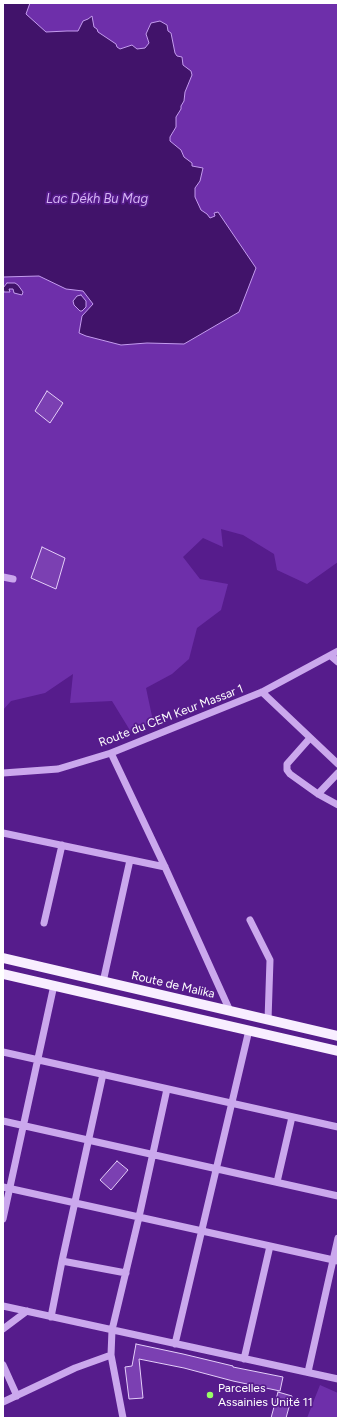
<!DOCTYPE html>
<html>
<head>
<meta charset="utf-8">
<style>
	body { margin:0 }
	#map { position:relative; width:341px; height:1421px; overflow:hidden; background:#561c8c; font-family:Figtree,sans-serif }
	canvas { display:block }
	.frame { position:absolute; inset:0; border:4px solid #fff; pointer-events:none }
</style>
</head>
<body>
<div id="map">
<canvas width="341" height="1421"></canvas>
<div class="frame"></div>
</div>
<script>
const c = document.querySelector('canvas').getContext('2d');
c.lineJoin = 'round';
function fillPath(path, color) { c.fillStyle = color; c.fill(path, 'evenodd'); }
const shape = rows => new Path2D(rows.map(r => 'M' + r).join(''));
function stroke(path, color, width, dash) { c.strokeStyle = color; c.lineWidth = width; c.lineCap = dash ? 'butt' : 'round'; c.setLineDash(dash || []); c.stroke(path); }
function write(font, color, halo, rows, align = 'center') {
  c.font = font + ' Figtree,sans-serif'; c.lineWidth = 3.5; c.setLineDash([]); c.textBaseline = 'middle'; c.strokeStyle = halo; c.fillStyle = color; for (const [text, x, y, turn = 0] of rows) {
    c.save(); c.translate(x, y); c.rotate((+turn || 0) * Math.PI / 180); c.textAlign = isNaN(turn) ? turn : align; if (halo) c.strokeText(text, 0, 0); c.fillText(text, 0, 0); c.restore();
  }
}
fillPath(shape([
	[3,3,338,3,338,562,307,584,277,570,274,554,243,535,221,529,223,547,203,538,183,557,200,579,228,584,221,610,197,628,189,659,172,674,146,688,153,721,131,732,112,701,70,703,73,674,45,693,11,701,3,710],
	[320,1385,338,1393,338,1418,307,1418]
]), '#6e2faa');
const water = shape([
	[3,3,30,3,26,14,46,32,67,31,78,31,83,21,88,19,92,16,94,27,97,29,98,32,116,44,117,47,120,49,132,45,137,49,145,48,149,43,146,34,151,23,160,21,167,25,168,31,171,33,175,53,177,56,182,57,183,65,191,71,192,75,185,92,184,101,181,106,181,109,176,117,176,127,170,137,170,141,181,150,184,157,192,163,192,166,203,168,200,181,195,188,195,197,201,210,207,214,210,218,215,216,214,213,218,212,256,268,239,312,184,344,147,343,121,345,86,336,79,333,82,316,93,304,83,291,66,289,39,276,3,277,3,3],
	[7,283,15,283,18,285,23,292,22,295,14,293,13,289,9,289,10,292,4,292,3,288,7,283],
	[81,295,86,301,86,307,82,311,80,311,74,305,73,301,77,296,81,295]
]);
fillPath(water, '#41136a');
stroke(water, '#c49bef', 1);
const building = shape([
	[47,391,63,403,50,423,35,411,47,391],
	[42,547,65,558,56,589,31,578,42,547],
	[117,1161,128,1170,111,1190,100,1180,117,1161],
	[136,1344,183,1354,233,1366,233,1367,283,1377,280,1391,233,1381,184,1368,139,1359,143,1398,129,1399,125,1367,132,1366,136,1344],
	[278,1392,292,1396,286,1418,271,1418,278,1392]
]);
fillPath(building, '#7b40b2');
stroke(building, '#e4cef9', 1);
stroke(shape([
	[3,577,13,579],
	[331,656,338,662],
	[262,692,338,764],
	[310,738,287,764,287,770,290,774,318,794,338,805],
	[111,753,165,867,230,1011],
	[3,773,58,769,111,753,262,692,338,651],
	[318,794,338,773],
	[3,833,165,867],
	[250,920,270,960,268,1020],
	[44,923,62,845],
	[103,982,130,860],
	[3,1052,338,1127],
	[3,1121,338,1196],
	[277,1182,292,1117],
	[3,1187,338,1261],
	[3,1219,54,985],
	[62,1261,126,1273],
	[3,1306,338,1379],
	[51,1317,62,1261,103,1074],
	[3,1329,27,1311],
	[175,1344,249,1030],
	[111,1355,123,1418],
	[244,1359,270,1246],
	[3,1365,17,1396],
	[308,1372,338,1238],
	[3,1402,75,1368,111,1355,112,1330,139,1217,167,1089]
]), '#cba8ed', 7);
stroke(shape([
	[3,958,338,1036],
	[3,974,338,1051]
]), '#f8eeff', 10);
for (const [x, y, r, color] of [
	[210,1395,4,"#98fd66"]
]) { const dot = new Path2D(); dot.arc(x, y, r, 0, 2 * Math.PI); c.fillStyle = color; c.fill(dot); stroke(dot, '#561c8c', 1.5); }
write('12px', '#fff', '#561c8c', [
	["Route du CEM Keur Massar 1",171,716,-21],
	["Route de Malika",173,985,13]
]);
write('12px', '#fff', '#561c8c', [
	["Parcelles",218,1388],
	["Assainies Unité 11",218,1402]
], 'left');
write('italic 13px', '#d4b4f4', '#561c8c', [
	["Lac Dékh Bu Mag",97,199]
]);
</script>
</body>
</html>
